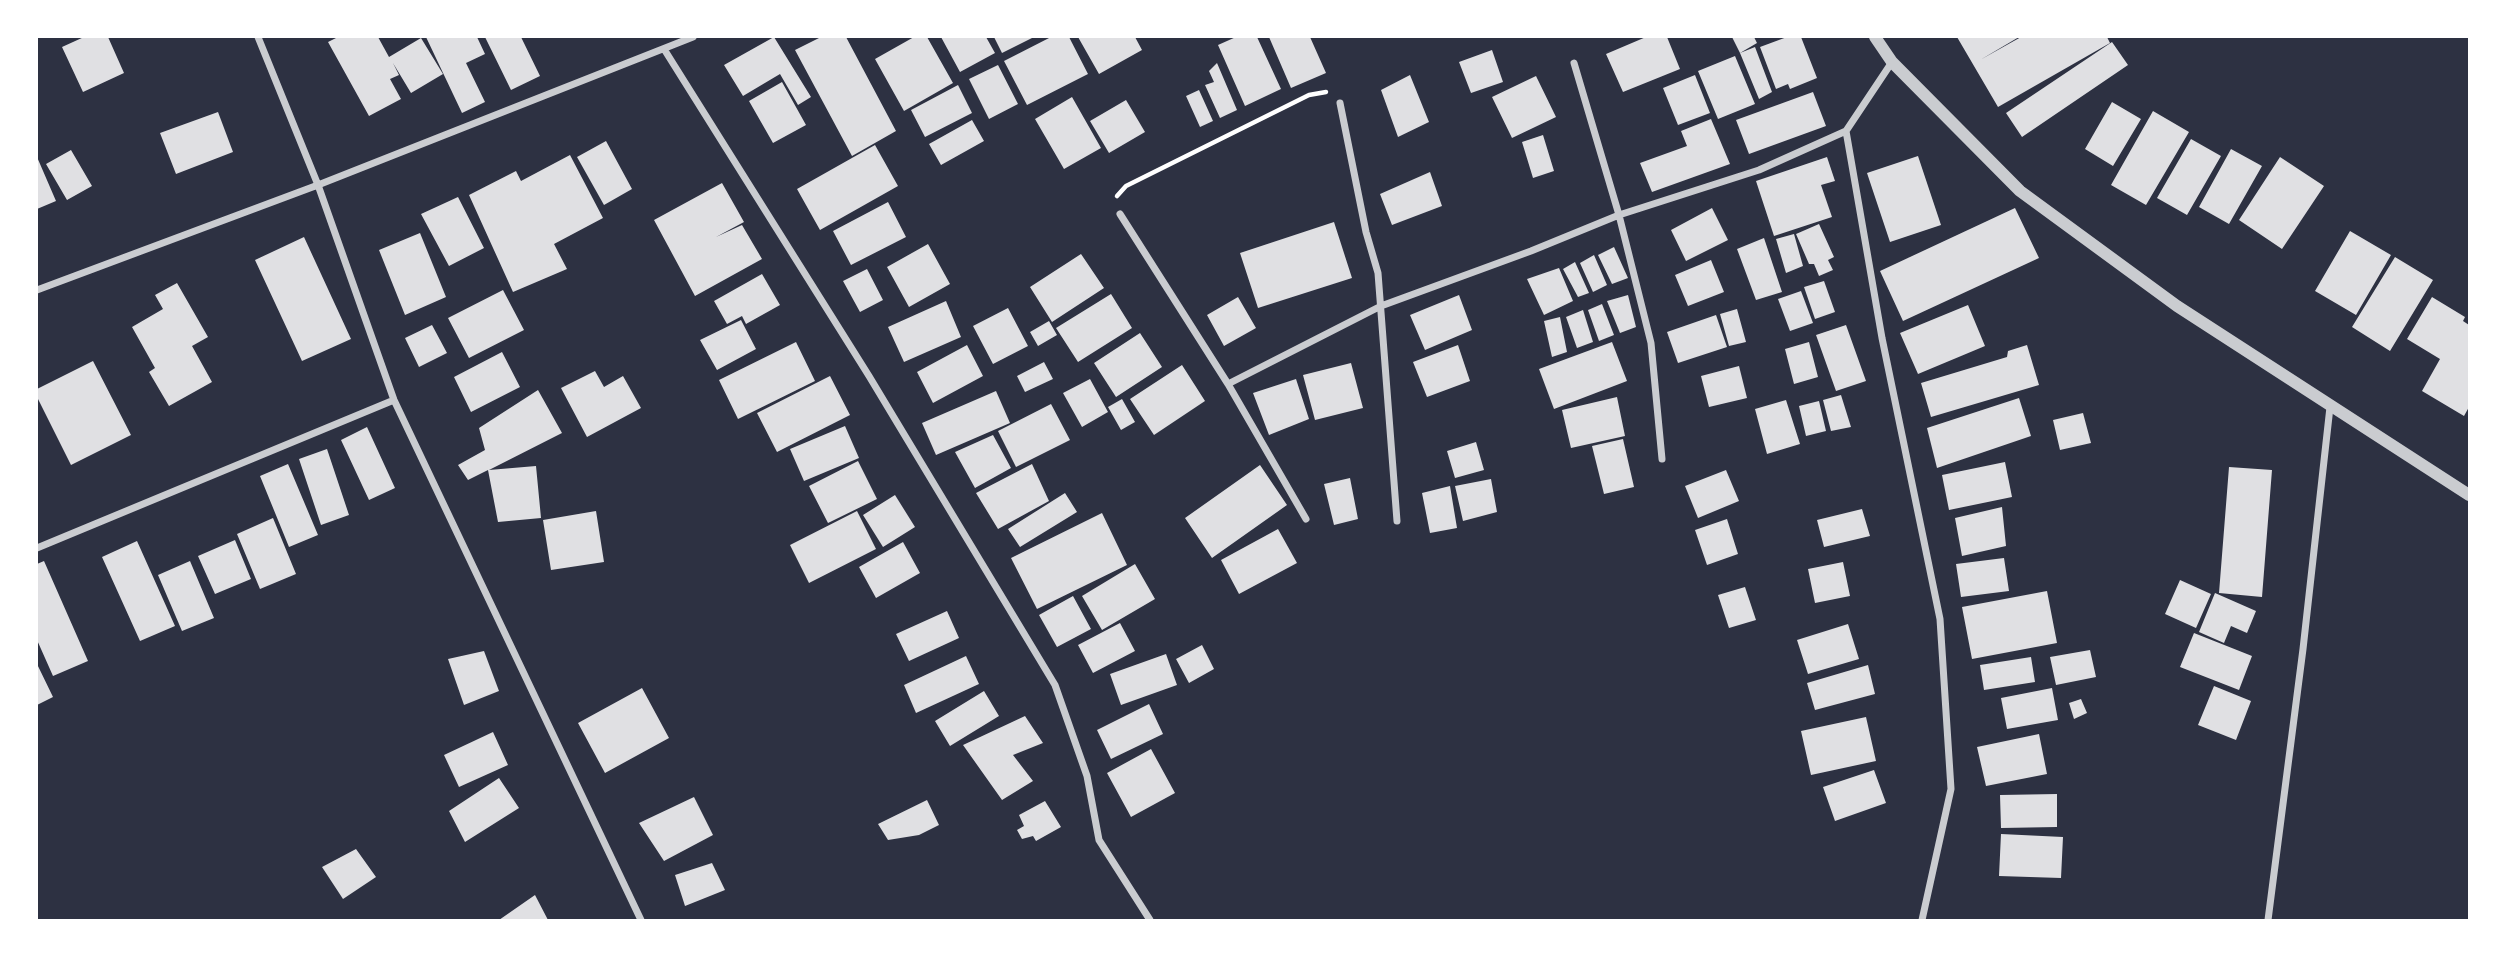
<!DOCTYPE html>
<html>
<head>
<meta charset="utf-8">
<style>
	body { margin:0 }
	#map { position:relative; width:2506px; height:957px; overflow:hidden; background:#2d3142; font-family:Lato,sans-serif }
	canvas { display:block }
	.frame { position:absolute; inset:0; border:38px solid #fff; pointer-events:none }
</style>
</head>
<body>
<div id="map">
<canvas width="2506" height="957"></canvas>
<div class="frame"></div>
</div>
<script>
const c = document.querySelector('canvas').getContext('2d');
c.lineJoin = 'round';
function fillPath(path, color) { c.fillStyle = color; c.fill(path, 'evenodd'); }
const shape = rows => new Path2D(rows.map(r => 'M' + r).join(''));
function stroke(path, color, width, dash) { c.strokeStyle = color; c.lineWidth = width; c.lineCap = dash ? 'butt' : 'round'; c.setLineDash(dash || []); c.stroke(path); }
fillPath(shape([
	[84,37,108,37,124,73,83,92,62,47],
	[338,37,378,37,389,57,421,38,443,74,411,93,393,63,399,75,390,79,401,99,369,116,328,42],
	[426,37,477,37,485,54,466,63,485,102,462,113],
	[485,37,521,37,540,76,511,90],
	[774,37,811,97,798,105,780,74,743,96,724,65],
	[821,37,846,37,896,131,852,156,795,50],
	[914,37,927,37,953,83,904,111,875,59],
	[941,37,986,37,995,53,960,72],
	[994,37,1034,37,1002,53],
	[1051,37,1069,37,1088,74,1027,105,1004,61],
	[1078,37,1135,37,1142,50,1099,74],
	[1236,37,1257,37,1281,89,1245,106,1218,45],
	[1269,37,1310,37,1326,73,1291,88],
	[1646,37,1667,37,1680,69,1623,92,1606,54],
	[1732,37,1754,37,1757,43,1740,53],
	[1787,37,1801,37,1817,78,1790,89,1788,84,1776,89,1760,47],
	[1957,37,2019,37,1980,60,2021,37,2107,37,2110,43,1998,107],
	[2112,42,2128,65,2022,137,2006,113],
	[1755,47,1772,92,1759,99,1740,53],
	[1492,50,1503,82,1471,93,1459,62],
	[1735,56,1755,104,1718,119,1698,71],
	[1217,63,1237,110,1220,118,1205,85,1214,82,1209,71],
	[998,65,1018,104,989,119,969,79],
	[1410,75,1429,122,1398,137,1381,90],
	[1695,75,1710,113,1678,125,1663,88],
	[1536,76,1556,117,1512,138,1492,97],
	[782,82,806,125,773,143,749,101],
	[958,85,972,113,925,137,911,110],
	[1199,90,1213,121,1200,127,1186,96],
	[1813,92,1826,126,1749,154,1736,120],
	[1072,97,1101,148,1064,169,1035,119],
	[1126,100,1145,132,1109,153,1090,121],
	[2112,102,2141,119,2113,166,2085,149],
	[2153,111,2189,132,2146,205,2111,185],
	[218,112,233,152,176,174,160,133],
	[1711,119,1730,164,1652,192,1640,163,1687,146,1681,131],
	[972,120,984,141,941,165,929,144],
	[1543,135,1554,171,1533,178,1522,142],
	[2191,139,2221,156,2187,215,2157,198],
	[606,141,632,189,604,205,577,157],
	[875,145,898,186,820,230,797,189],
	[2231,149,2262,166,2229,224,2199,207],
	[71,150,92,186,67,200,46,164],
	[570,155,603,218,554,244,567,269,513,292,469,195,516,171,521,181],
	[1918,156,1941,225,1890,242,1867,173],
	[37,157,56,201,37,209],
	[1827,157,1835,181,1821,185,1832,217,1774,236,1756,181],
	[2280,157,2324,186,2282,249,2239,220],
	[1430,172,1442,206,1392,225,1380,194],
	[722,183,744,222,716,237,742,225,762,259,695,296,654,220],
	[458,197,484,248,449,266,421,214],
	[888,202,906,237,851,265,833,231],
	[1712,208,1728,240,1686,261,1671,230],
	[2015,208,2039,258,1903,321,1880,271],
	[1334,222,1352,278,1258,308,1240,253],
	[1819,224,1834,257,1828,260,1833,270,1819,276,1814,264,1809,264,1796,234],
	[2350,231,2391,255,2356,315,2315,291],
	[420,233,446,297,405,315,379,250],
	[1794,234,1803,266,1786,273,1776,239],
	[304,237,351,339,302,361,255,260],
	[1764,238,1782,292,1756,300,1737,249],
	[928,244,950,284,909,307,887,267],
	[1614,247,1628,278,1612,284,1598,255],
	[1081,254,1104,288,1052,322,1030,287],
	[1594,255,1607,285,1593,292,1580,263],
	[2395,257,2433,280,2390,351,2352,327],
	[1711,260,1724,292,1688,306,1675,275],
	[1575,262,1589,293,1578,297,1563,269],
	[1559,268,1573,301,1544,315,1527,279],
	[867,269,883,300,860,312,843,281],
	[762,274,780,305,746,324,742,316,727,324,714,301],
	[1824,281,1835,312,1815,319,1804,287],
	[177,283,208,337,192,346,212,382,169,406,149,372,155,368,132,327,163,309,155,295],
	[503,290,524,330,469,358,448,318],
	[1801,291,1813,323,1790,331,1778,299],
	[1111,294,1132,328,1078,362,1056,328],
	[1459,295,1472,330,1425,350,1410,315],
	[1628,295,1636,327,1620,333,1607,301],
	[1238,297,1256,328,1224,346,1207,315],
	[2432,297,2465,317,2463,321,2469,325,2469,407,2464,416,2422,391,2440,359,2407,339],
	[946,301,961,337,904,362,888,327],
	[1602,304,1614,335,1599,341,1588,310],
	[1968,305,1985,346,1918,374,1900,333],
	[1008,308,1028,346,993,364,973,326],
	[1737,309,1746,342,1729,346,1720,314],
	[1583,310,1593,342,1577,348,1566,317],
	[1716,315,1727,347,1678,363,1667,332],
	[1560,317,1567,352,1552,357,1544,321],
	[741,320,756,349,717,370,700,340],
	[1049,321,1057,335,1038,346,1030,332],
	[432,325,447,353,419,367,405,338],
	[1846,325,1866,381,1836,391,1816,335],
	[1140,333,1162,367,1116,397,1094,363],
	[796,342,815,381,738,419,719,380],
	[1612,342,1627,381,1554,409,1539,369],
	[1809,342,1818,377,1794,384,1785,349],
	[967,345,983,376,933,403,917,372],
	[1458,345,1470,381,1427,397,1413,362],
	[2027,345,2039,385,1931,417,1921,383,2007,357,2008,351],
	[502,352,520,387,471,412,454,377],
	[93,361,131,435,71,465,37,397,37,389],
	[1044,362,1053,379,1025,392,1017,376],
	[1351,363,1363,408,1315,420,1303,375],
	[1182,365,1205,401,1154,435,1130,399],
	[1739,366,1747,398,1709,407,1701,376],
	[595,371,604,387,623,376,641,408,587,437,561,388],
	[830,376,850,415,777,452,757,413],
	[1090,379,1108,412,1082,427,1063,393],
	[1296,379,1309,419,1269,435,1253,393],
	[538,390,562,433,489,470,536,466,541,518,498,522,488,470,468,480,458,465,485,450,479,428],
	[996,391,1010,423,936,455,922,423],
	[1841,395,1851,427,1831,431,1823,400],
	[1617,397,1625,436,1571,448,1562,410],
	[2019,398,2031,436,1937,468,1927,428],
	[1122,399,1135,422,1121,430,1108,407],
	[1786,400,1800,444,1767,454,1755,409],
	[1819,401,1826,431,1806,436,1799,406],
	[1051,404,1070,440,1016,467,998,431],
	[2083,413,2091,443,2060,450,2053,420],
	[845,426,859,458,804,481,790,449],
	[367,427,395,488,369,500,341,440],
	[993,435,1011,468,975,488,955,452],
	[1623,439,1634,487,1604,494,1592,446],
	[1476,442,1484,470,1455,478,1447,451],
	[327,449,349,515,321,525,299,459],
	[858,461,877,499,828,523,809,486],
	[2005,462,2012,497,1949,510,1942,475],
	[288,464,318,535,289,547,260,476],
	[1032,464,1049,501,998,529,976,493],
	[1260,465,1287,505,1212,558,1185,518],
	[2229,467,2272,470,2262,597,2219,593],
	[1726,470,1739,501,1698,518,1685,486],
	[1350,478,1358,519,1334,525,1324,484],
	[1491,479,1497,512,1463,521,1455,486],
	[1450,486,1457,528,1430,533,1422,493],
	[1065,493,1077,512,1020,547,1008,529],
	[895,495,915,527,883,547,863,515],
	[2002,507,2006,546,1962,556,1955,518],
	[1862,509,1870,536,1824,547,1817,520],
	[596,511,604,562,551,570,543,520],
	[857,511,876,549,809,583,790,545],
	[1102,513,1127,565,1037,609,1011,558],
	[273,518,296,574,260,589,237,534],
	[1727,519,1738,554,1707,565,1695,530],
	[1278,529,1297,563,1239,594,1221,560],
	[235,540,251,579,215,594,198,556],
	[137,541,175,626,140,641,102,557],
	[903,542,920,573,876,598,859,567],
	[2004,558,2009,591,1961,597,1956,564],
	[44,561,88,661,53,676,37,640,37,564],
	[190,561,214,618,182,631,158,575],
	[1843,562,1850,596,1815,603,1808,569],
	[1135,564,1155,599,1102,630,1082,596],
	[2180,580,2211,594,2196,628,2165,614],
	[1745,587,1756,620,1729,628,1718,595],
	[2047,591,2057,643,1972,659,1962,607],
	[2215,593,2256,611,2247,633,2231,626,2224,643,2199,632],
	[1073,596,1091,629,1057,647,1039,615],
	[947,611,959,638,909,661,896,634],
	[1120,623,1135,651,1093,673,1078,645],
	[1848,624,1859,659,1808,674,1797,640],
	[2194,633,2252,656,2239,690,2180,667],
	[1202,645,1214,669,1189,683,1176,659],
	[2090,650,2096,677,2056,685,2050,657],
	[484,651,499,691,464,705,448,659],
	[1166,654,1177,685,1121,705,1110,674],
	[966,656,979,684,916,713,904,685],
	[2031,657,2035,682,1984,690,1980,665],
	[37,664,53,697,37,705],
	[1868,665,1875,694,1815,710,1807,683],
	[2214,686,2251,701,2236,740,2198,725],
	[642,688,669,738,605,773,578,723],
	[2052,688,2058,720,2007,729,2001,698],
	[984,691,999,716,950,746,935,721],
	[2081,699,2087,713,2074,719,2069,703],
	[1149,704,1163,734,1111,759,1097,730],
	[1025,716,1043,743,1013,755,1033,781,1002,800,963,745],
	[1866,717,1876,761,1811,775,1801,731],
	[493,732,508,765,459,787,444,755],
	[2039,734,2047,774,1986,786,1977,747],
	[1151,749,1175,793,1131,817,1107,773],
	[1874,770,1886,803,1835,821,1823,787],
	[499,778,519,808,465,842,449,811],
	[2057,794,2057,827,2001,828,2000,795],
	[694,797,713,835,664,861,639,823],
	[927,800,939,825,919,835,888,840,878,824],
	[1045,801,1061,827,1036,841,1033,836,1022,839,1017,830,1024,826,1019,815],
	[2001,834,2063,837,2061,878,1999,876],
	[356,849,376,877,343,899,322,867],
	[712,863,725,890,685,906,675,875],
	[535,895,548,920,499,920]
]), '#e0e0e3');
stroke(shape([
	[1117,196,1126,186,1309,95,1326,92]
]), '#fff', 4.5);
stroke(shape([
	[258,37,318,185,394,400,641,920],
	[664,49,869,376,1055,685,1087,776,1099,840,1150,920],
	[1892,62,1846,131,1882,338,1940,619,1951,789,1922,920],
	[1574,63,1619,215,1651,343,1662,459],
	[1340,103,1366,232,1378,273,1397,521],
	[1120,214,1228,384,1306,519],
	[37,290,318,185,693,37],
	[1228,384,1381,306,1531,251,1619,215,1759,170,1846,131],
	[37,548,394,400],
	[2268,920,2303,649,2330,407]
]), '#caccd0', 7);
stroke(shape([
	[1875,37,1892,62,2020,191,2177,306,2469,495]
]), '#caccd0', 12);
</script>
</body>
</html>
